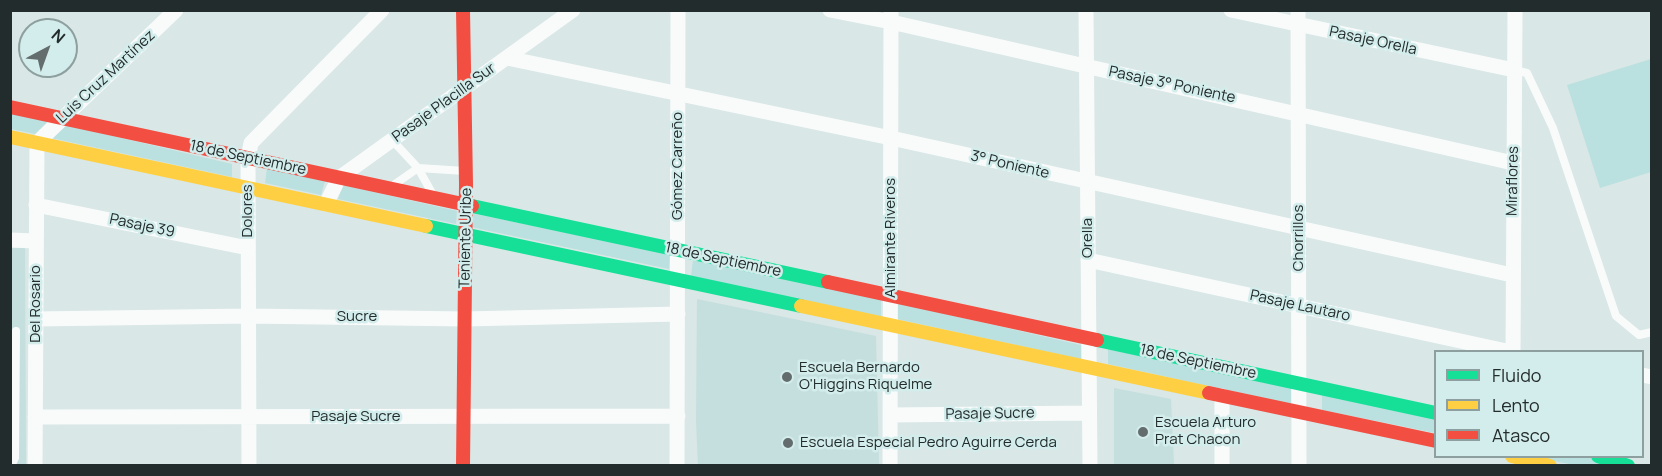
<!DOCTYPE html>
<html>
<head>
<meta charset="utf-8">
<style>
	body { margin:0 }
	#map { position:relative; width:1662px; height:476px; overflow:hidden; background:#d9e7e6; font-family:Manrope,sans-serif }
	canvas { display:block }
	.frame { position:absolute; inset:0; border:12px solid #232c2c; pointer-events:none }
	.legend { position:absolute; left:1434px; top:350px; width:210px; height:108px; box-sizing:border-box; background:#d3edec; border:2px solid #8da09f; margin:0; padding:8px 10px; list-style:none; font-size:18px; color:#232c2c }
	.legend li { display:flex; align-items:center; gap:12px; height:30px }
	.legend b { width:30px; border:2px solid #8da09f }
	.north { position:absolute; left:18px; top:18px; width:60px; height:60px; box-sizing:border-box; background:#d3edec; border:2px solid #8da09f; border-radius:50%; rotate:41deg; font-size:16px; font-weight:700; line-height:24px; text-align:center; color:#232c2c }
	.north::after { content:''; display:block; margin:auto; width:21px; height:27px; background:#636d6d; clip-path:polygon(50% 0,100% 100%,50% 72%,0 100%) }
</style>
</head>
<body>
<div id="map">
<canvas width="1662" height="476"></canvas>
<div class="frame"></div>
<ul class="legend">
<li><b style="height:8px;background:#16e098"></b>Fluido</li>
<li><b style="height:8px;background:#ffcf43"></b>Lento</li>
<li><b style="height:8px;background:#f24e42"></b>Atasco</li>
</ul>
<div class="north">N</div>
</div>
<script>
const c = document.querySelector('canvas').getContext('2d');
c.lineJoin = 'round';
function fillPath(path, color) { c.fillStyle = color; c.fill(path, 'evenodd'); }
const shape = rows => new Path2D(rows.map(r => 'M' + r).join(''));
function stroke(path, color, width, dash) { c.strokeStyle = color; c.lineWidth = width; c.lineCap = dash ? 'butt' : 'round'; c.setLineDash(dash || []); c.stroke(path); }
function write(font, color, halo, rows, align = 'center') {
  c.font = font + ' Manrope,sans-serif'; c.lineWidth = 5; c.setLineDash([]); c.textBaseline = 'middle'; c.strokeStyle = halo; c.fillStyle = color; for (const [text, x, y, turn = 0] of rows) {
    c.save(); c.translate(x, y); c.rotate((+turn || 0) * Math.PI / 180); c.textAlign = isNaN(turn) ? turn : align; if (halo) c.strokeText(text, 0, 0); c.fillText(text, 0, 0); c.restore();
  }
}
fillPath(shape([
	[25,247,26,465,11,465,10,248],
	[697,299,876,336,879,465,698,465,696,421],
	[1114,388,1171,399,1174,465,1114,465]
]), '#c5dfde');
fillPath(shape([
	[1651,59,1651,172,1600,188,1567,85],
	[11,113,48,121,35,134,11,129],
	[62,124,232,164,232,177,51,138],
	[267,168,325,181,321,195,265,183],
	[343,185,457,211,456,224,338,199],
	[471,213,670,254,669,269,471,227],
	[693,260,881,299,881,317,691,276],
	[893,302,1081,345,1081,359,892,318],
	[1108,348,1291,388,1291,404,1108,364],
	[1322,394,1435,419,1435,433,1322,410],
	[1531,457,1588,457,1616,465,1575,465]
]), '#bae1df');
stroke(shape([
	[1514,70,1527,73,1553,128,1616,316,1639,335,1652,332],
	[392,140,418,168,432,193],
	[395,184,418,168,465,171],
	[11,466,15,458,16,331]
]), '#f9fbfb', 8);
stroke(shape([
	[830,10,891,22,1513,163],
	[1086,10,1090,466],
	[1231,10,1514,70],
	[1298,10,1299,466],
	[507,58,891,138,1512,275],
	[326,204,339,178,573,10],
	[36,205,248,248],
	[10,240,36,241],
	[1088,260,1511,352],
	[36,319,248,316,465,319,678,314],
	[1513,352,1515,10],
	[1642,375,1652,377],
	[890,415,1089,413],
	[35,417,678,416],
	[35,466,37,143,176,10],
	[249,466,248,158,251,143,382,10],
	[677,466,678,10],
	[890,466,891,10],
	[1222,466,1222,396]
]), '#f9fbfb', 15);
stroke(shape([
	[472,206,828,282],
	[426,226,801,306],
	[1097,340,1436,413],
	[1598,456,1628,466]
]), '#16e098', 14);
stroke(shape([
	[10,137,426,226],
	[801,306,1209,393],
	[1512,456,1550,466]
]), '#ffcf43', 14);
stroke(shape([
	[463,10,466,184,463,466],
	[10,107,472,206],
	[828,282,1097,340],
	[1209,393,1436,441]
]), '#f24e42', 14);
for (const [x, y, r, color] of [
	[787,377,6,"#636d6d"],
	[1143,432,6,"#636d6d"],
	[788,443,6,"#636d6d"]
]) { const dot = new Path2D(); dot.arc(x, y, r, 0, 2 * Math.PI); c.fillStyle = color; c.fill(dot); stroke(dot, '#d3edec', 2); }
write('15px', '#232c2c', '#d3edec', [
	["Pasaje Orella",1373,41,12],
	["Luis Cruz Martínez",106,77,-43],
	["Pasaje 3° Poniente",1172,85,12],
	["Pasaje Placilla Sur",444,103,-36],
	["18 de Septiembre",248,158,12],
	["3° Poniente",1010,165,13],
	["Gómez Carreño",678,166,-90],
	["Miraflores",1513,181,-89],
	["Dolores",248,211,-90],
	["Pasaje 39",142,226,12],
	["Teniente Uribe",466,238,-89],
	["Almirante Riveros",891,238,-90],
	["Orella",1088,238,-90],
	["Chorrillos",1299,238,-90],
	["18 de Septiembre",723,260,12],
	["Del Rosario",36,304,-90],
	["Pasaje Lautaro",1300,306,12],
	["Sucre",357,317],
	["18 de Septiembre",1198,362,12],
	["Pasaje Sucre",990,414,-1],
	["Pasaje Sucre",356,417]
]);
write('15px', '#232c2c', '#d3edec', [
	["Escuela Bernardo",799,368],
	["O'Higgins Riquelme",799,385],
	["Escuela Arturo",1155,423],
	["Prat Chacon",1155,440],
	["Escuela Especial Pedro Aguirre Cerda",800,443]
], 'left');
</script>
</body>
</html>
